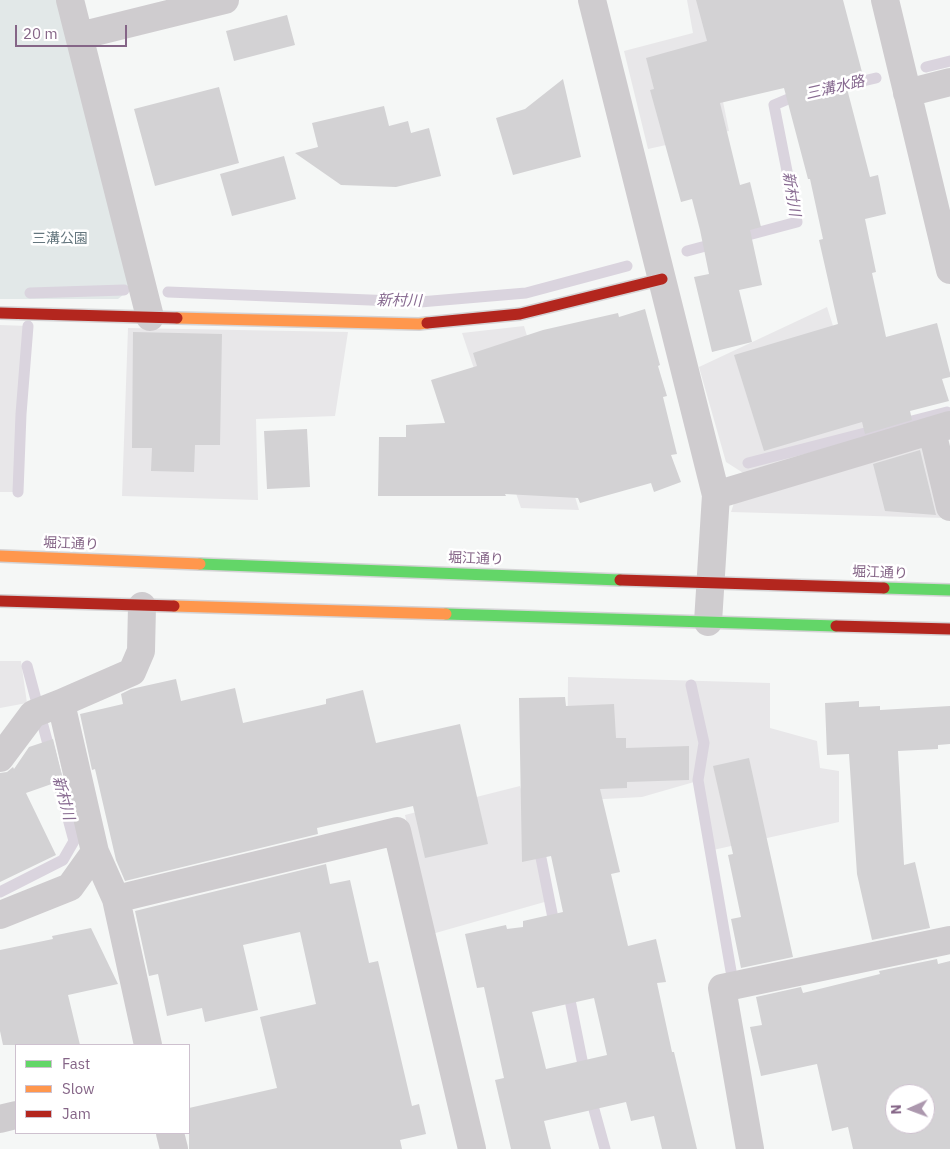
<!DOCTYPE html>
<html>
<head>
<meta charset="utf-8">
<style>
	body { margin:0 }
	#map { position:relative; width:950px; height:1149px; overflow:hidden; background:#f5f7f6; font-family:"IBM Plex Sans",sans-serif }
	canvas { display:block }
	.legend { position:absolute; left:15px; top:1044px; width:175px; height:90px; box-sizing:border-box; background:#fff; border:1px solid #cec1cf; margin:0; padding:6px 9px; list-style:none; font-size:15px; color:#856587 }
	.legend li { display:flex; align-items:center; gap:10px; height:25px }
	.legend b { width:25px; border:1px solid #cec1cf }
	.north { position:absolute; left:885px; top:1084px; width:50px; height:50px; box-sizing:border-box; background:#fff; border:1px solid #cec1cf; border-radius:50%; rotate:268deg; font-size:14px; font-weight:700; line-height:20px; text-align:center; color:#856587 }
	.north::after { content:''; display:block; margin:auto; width:18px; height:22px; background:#ac98ae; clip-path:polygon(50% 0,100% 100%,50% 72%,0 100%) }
	.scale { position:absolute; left:15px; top:25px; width:112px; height:22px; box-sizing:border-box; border:2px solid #856587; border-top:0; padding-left:6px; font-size:15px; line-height:18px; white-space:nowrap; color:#856587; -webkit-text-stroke:4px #fff; paint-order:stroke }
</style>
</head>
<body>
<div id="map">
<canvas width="950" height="1149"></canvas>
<ul class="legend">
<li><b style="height:6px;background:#63d668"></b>Fast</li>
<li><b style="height:6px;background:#ff974d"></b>Slow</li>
<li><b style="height:6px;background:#b3261e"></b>Jam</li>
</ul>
<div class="north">N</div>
<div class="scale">20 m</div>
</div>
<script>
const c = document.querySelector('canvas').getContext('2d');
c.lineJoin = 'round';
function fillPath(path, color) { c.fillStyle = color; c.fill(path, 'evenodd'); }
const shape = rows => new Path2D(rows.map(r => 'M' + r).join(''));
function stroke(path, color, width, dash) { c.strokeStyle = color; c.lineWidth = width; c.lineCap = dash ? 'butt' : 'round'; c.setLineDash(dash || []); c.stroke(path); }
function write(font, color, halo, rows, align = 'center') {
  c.font = font + ' "IBM Plex Sans","Noto Sans JP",sans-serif'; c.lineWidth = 5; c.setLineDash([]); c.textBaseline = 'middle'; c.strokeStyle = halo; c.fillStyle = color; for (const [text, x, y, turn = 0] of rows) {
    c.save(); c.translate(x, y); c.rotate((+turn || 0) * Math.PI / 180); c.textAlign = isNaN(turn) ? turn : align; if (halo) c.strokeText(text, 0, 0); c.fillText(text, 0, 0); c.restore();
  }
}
fillPath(shape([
	[687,0,765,0,711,43,729,131,648,149,624,51,693,33],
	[827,307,868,436,748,476,726,462,699,367],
	[0,325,28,326,21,414,18,492,0,492],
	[524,326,579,510,521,508,462,333],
	[128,328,348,332,335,416,256,419,258,500,122,496],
	[928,443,945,518,731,512,734,503],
	[0,661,21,661,27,703,0,708],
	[568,677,770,683,770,728,817,741,820,768,839,771,839,822,713,850,701,780,642,797,567,801],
	[520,786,526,804,548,901,432,934,405,815]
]), '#e8e7e9');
fillPath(shape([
	[0,0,60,0,133,287,118,299,0,299]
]), '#e2e8e8');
stroke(shape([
	[926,67,950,61],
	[833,88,876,78],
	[737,238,797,222,774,105,793,97,800,96],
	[687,251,717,243],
	[168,292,420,302,526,293,627,266],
	[30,293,124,290],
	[748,463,947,412],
	[18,492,21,414,28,326],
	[691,685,704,743,698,780,731,971],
	[538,843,555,928],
	[0,892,63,860,74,841,27,666],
	[568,990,585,1075],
	[590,1095,605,1149]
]), '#dad4de', 11);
fillPath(shape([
	[696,0,843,0,862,72,844,77,870,177,878,175,886,214,865,219,876,272,872,273,886,337,937,323,950,373,950,377,942,379,949,401,910,411,912,420,865,434,862,422,764,451,734,355,838,324,819,240,823,239,810,179,808,179,784,88,720,103,740,185,750,182,761,227,750,230,762,285,739,290,752,342,712,352,694,277,709,274,700,230,692,199,681,202,650,90,654,89,646,58,707,41],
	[287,15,295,45,234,61,226,31],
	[563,79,581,157,513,175,496,118,525,109],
	[219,87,239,163,155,186,134,109],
	[384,106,389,126,408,121,411,133,429,128,441,176,396,187,341,185,295,153,318,147,312,123],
	[284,156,296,199,232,216,220,174],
	[645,309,660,365,658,366,667,396,663,397,677,454,671,455,681,482,654,492,651,483,580,503,578,498,505,494,506,496,378,496,379,437,406,437,406,425,445,423,431,380,477,366,473,353,543,330,618,313,619,317],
	[133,332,222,334,220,445,195,445,194,472,151,471,152,448,132,448],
	[307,429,310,487,267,489,264,431],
	[920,450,936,515,885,511,873,464],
	[176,679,181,701,235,688,243,723,326,704,326,699,363,690,376,743,460,724,488,844,425,858,413,806,317,828,318,834,125,881,116,860,95,769,92,770,80,714,123,704,121,694,131,689],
	[565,697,566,706,614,704,616,738,626,738,626,748,689,746,689,780,627,782,627,788,600,789,620,872,611,874,628,946,656,939,666,982,657,983,672,1052,674,1052,697,1149,662,1149,654,1116,631,1121,626,1102,544,1121,551,1149,511,1149,495,1080,504,1078,484,987,477,988,465,934,506,925,507,929,523,927,523,921,563,912,551,856,522,862,519,698],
	[594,998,607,1055,546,1069,532,1012],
	[859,701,859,707,880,706,880,710,950,706,950,744,938,745,938,749,898,751,904,865,915,862,930,928,872,940,857,874,849,754,827,755,825,703],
	[53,739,63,780,26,793,56,855,0,882,0,773,7,772,13,767,14,769,29,747],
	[749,758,793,957,741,968,731,919,741,917,728,855,733,854,713,766],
	[326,864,330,884,350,880,369,963,378,961,412,1106,419,1104,426,1134,400,1140,402,1149,189,1149,189,1108,277,1088,260,1017,316,1004,300,932,243,945,258,1010,205,1022,202,1008,167,1016,158,974,149,976,135,911],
	[91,928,118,984,68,995,80,1045,3,1045,0,1031,0,950,53,939,52,936],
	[937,959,938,964,950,961,950,1149,853,1149,848,1127,832,1131,817,1064,761,1076,750,1027,762,1025,756,997,801,987,803,993,880,974,879,971],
	[895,1094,925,1094,925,1124,895,1124]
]), '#d3d2d4');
const fast = shape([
	[200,564,620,580],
	[884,588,950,590],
	[446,614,836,626]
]);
const slow = shape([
	[177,318,419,324,427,323],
	[0,556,200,564],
	[174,606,446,614]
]);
const jam = shape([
	[0,313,177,318],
	[427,323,520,314,662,279],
	[620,580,884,588],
	[0,601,174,606],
	[836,626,950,629]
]);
stroke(fast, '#d4d3d5', 14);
stroke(slow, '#d4d3d5', 14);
stroke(jam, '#d4d3d5', 14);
stroke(shape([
	[70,0,150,317],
	[592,0,716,495,708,622],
	[885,0,950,270],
	[79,36,225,0],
	[907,93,950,82],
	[932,431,950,507],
	[716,495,950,425],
	[142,606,141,651,132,672,61,703,95,852,116,899,148,1045],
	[0,758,33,714,61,703],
	[116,899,397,831,472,1149],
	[0,915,70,887,95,852],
	[0,1119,16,1115],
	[170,1133,174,1149],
	[750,1149,722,988,950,940]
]), '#cfcccf', 28);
stroke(fast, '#63d668', 11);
stroke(slow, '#ff974d', 11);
stroke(jam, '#b3261e', 11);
write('14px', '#64767e', '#fff', [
	["三溝公園",60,239]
]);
write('14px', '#856587', '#fff', [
	["堀江通り",71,544,2],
	["堀江通り",476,559,2],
	["堀江通り",880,573,2]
]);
write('italic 15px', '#886b91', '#fff', [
	["三溝水路",835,88,-13],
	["新村川",791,194,81],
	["新村川",399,301,1],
	["新村川",63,798,75]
]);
</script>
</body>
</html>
